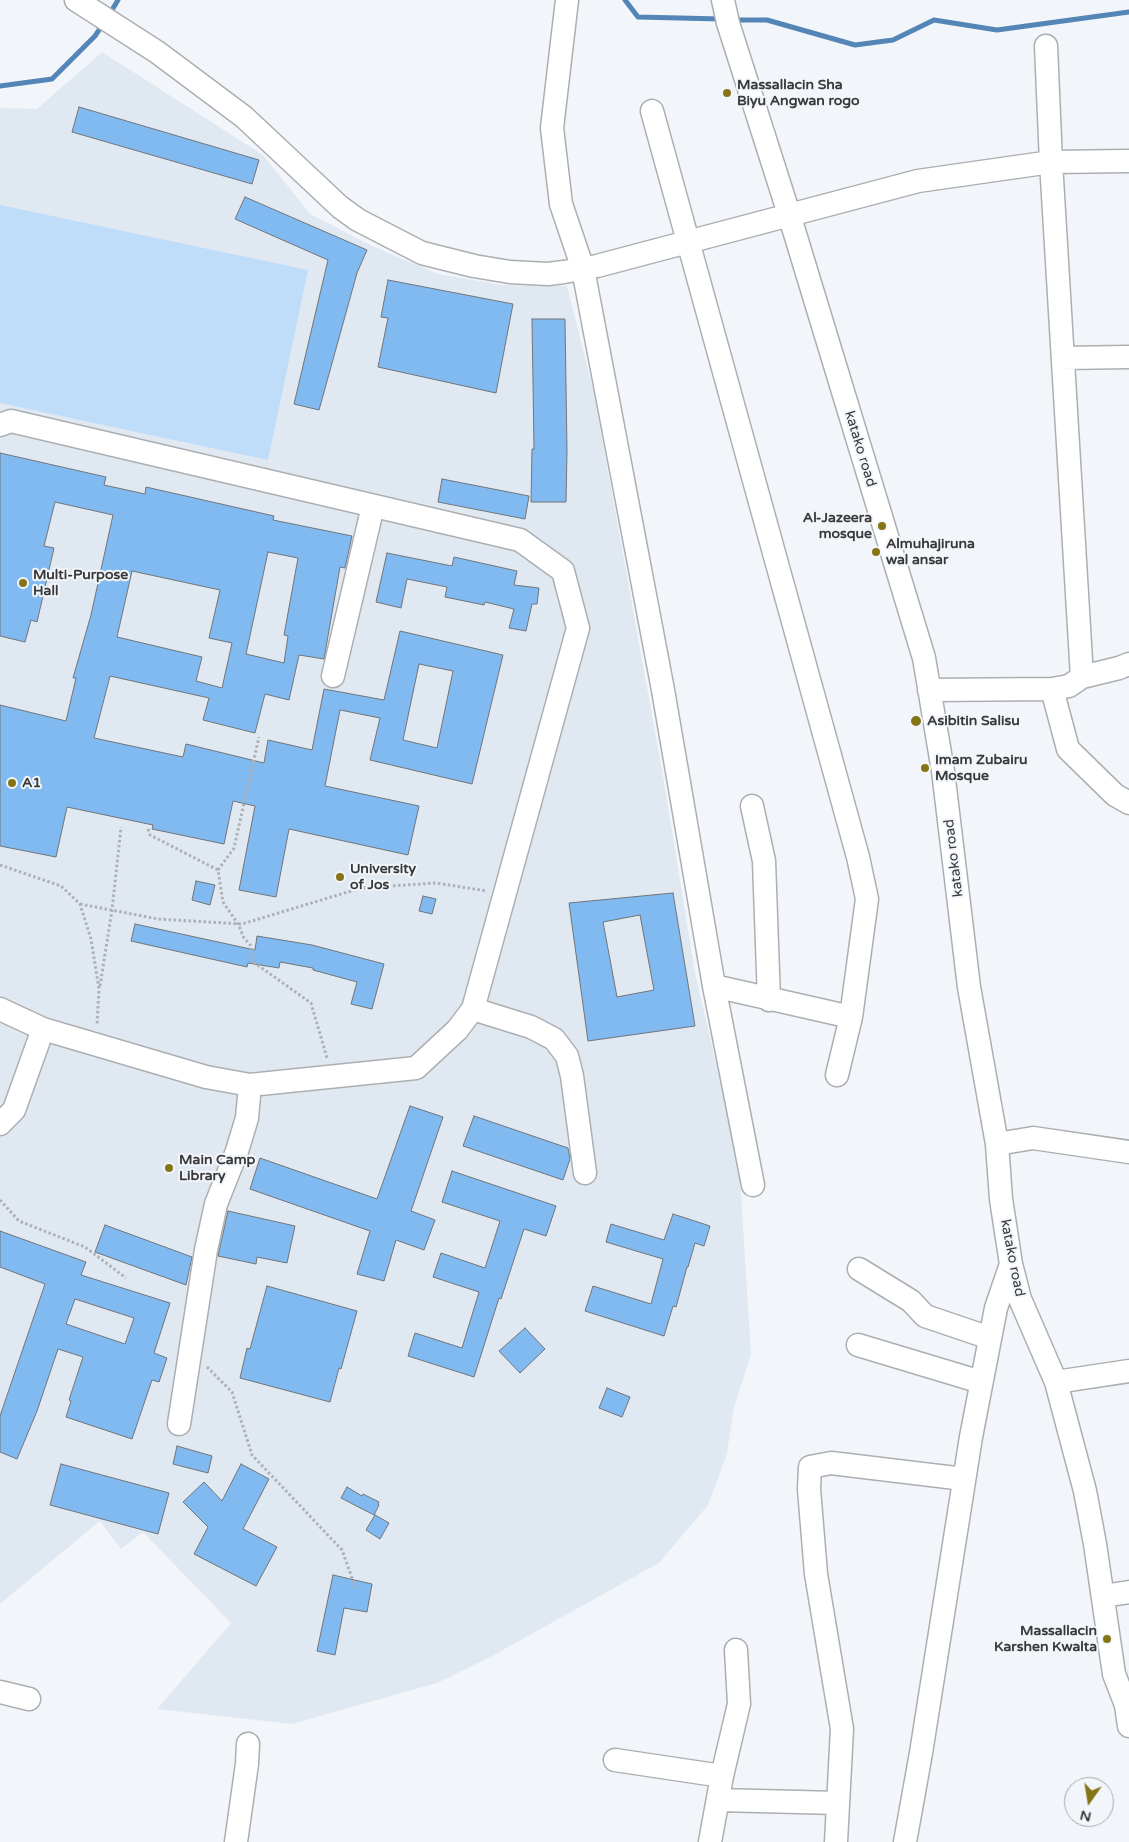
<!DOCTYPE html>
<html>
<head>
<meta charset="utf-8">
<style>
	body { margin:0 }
	#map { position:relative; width:1129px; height:1842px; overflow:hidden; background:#f2f5f9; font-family:"Varela Round",sans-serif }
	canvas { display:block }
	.north { position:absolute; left:1064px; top:1777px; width:50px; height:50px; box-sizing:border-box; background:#f2f5f9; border:1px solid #a8aaad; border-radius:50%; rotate:193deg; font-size:14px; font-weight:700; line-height:20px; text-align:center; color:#38393b }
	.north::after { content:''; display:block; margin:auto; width:18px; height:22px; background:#857416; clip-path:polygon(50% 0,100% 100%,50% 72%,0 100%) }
</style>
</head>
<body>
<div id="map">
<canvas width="1129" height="1842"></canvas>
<div class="north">N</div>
</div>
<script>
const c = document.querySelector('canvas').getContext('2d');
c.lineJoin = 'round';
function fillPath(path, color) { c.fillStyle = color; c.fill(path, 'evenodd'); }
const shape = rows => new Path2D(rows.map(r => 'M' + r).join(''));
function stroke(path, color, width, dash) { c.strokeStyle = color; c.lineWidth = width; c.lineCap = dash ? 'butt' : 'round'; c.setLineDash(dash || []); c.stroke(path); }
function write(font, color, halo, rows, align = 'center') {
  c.font = font + ' "Varela Round",sans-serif'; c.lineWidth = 4; c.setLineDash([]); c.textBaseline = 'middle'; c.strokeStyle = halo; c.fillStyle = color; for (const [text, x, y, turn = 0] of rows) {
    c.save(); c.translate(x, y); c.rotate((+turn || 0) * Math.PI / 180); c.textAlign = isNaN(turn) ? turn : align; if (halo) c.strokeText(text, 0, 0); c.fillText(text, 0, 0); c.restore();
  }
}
fillPath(shape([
	[102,52,263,155,310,214,372,246,438,274,502,285,567,286,594,393,664,782,695,973,739,1162,751,1354,733,1411,727,1454,708,1505,659,1563,492,1656,437,1683,292,1724,157,1709,231,1623,143,1532,121,1549,100,1521,0,1604,0,108,37,109]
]), '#e0e9f2');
fillPath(shape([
	[0,205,308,270,268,460,0,403]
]), '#bfdcf9');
stroke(shape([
	[625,0,638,17,721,19],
	[109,15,118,0],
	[732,20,767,20,855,45,893,40,934,20,997,30,1129,12],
	[0,86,52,79,95,36,103,24]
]), '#5386b6', 5);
const building = shape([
	[79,107,259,160,252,184,72,132,79,107],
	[245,197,367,250,357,273,319,410,294,404,328,260,235,219,245,197],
	[388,280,513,304,496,393,378,367,388,318,381,317,388,280],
	[532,319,565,319,567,451,566,502,531,502,532,449,534,449,532,319],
	[0,453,106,477,104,485,145,494,146,487,274,516,273,520,352,536,345,568,340,567,324,659,299,655,289,700,265,694,255,733,203,720,209,698,110,676,94,738,183,757,186,744,264,763,268,740,312,750,324,689,384,700,400,631,503,655,472,784,370,760,380,718,340,710,325,786,419,806,408,855,289,829,276,897,239,890,255,806,233,801,224,844,152,829,153,825,67,807,56,857,0,846,0,705,66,721,76,678,73,678,91,615,113,515,55,502,44,546,54,548,37,622,31,620,25,642,0,636,0,453],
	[268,552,298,558,284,635,288,636,284,663,246,654,268,552],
	[132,571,220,590,209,638,232,643,222,688,196,681,202,657,117,637,132,571],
	[419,664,453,671,437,748,403,740,419,664],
	[442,479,529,496,525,519,438,502,442,479],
	[387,553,452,566,454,557,517,571,514,585,539,588,537,604,532,604,526,631,509,628,514,609,485,602,484,605,445,597,447,587,407,579,401,608,376,602,387,553],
	[196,881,215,885,210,905,192,900,196,881],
	[673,893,695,1026,588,1041,569,903,673,893],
	[640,915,654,990,617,997,603,922,640,915],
	[423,896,436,899,432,914,419,911,423,896],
	[135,924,255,950,257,936,312,945,384,964,372,1009,351,1004,357,982,313,970,313,968,280,962,279,968,248,963,247,967,131,941,135,924],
	[410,1106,443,1117,411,1211,435,1220,424,1250,396,1240,384,1281,357,1274,370,1231,250,1189,260,1158,377,1199,410,1106],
	[474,1116,568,1148,570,1159,563,1180,463,1146,474,1116],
	[452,1171,556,1206,546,1236,524,1229,501,1299,499,1298,474,1377,408,1356,415,1333,462,1348,479,1292,433,1277,441,1253,485,1268,500,1221,442,1202,452,1171],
	[228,1211,295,1226,287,1263,257,1257,256,1264,218,1256,228,1211],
	[673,1214,710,1226,704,1246,695,1243,688,1267,687,1267,676,1307,673,1306,664,1336,585,1311,593,1286,651,1304,663,1259,606,1242,611,1224,664,1240,673,1214],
	[105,1225,192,1257,186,1285,95,1252,105,1225],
	[0,1231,86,1262,81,1275,170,1303,154,1353,167,1358,159,1382,152,1380,132,1439,66,1417,71,1401,69,1400,83,1357,58,1349,37,1411,17,1459,0,1452,0,1416,45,1284,0,1267,0,1231],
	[75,1299,134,1318,125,1344,66,1324,75,1299],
	[267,1286,357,1311,341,1369,339,1368,330,1402,240,1378,247,1348,250,1349,267,1286],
	[525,1328,545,1349,520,1373,499,1351,525,1328],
	[607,1388,630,1397,622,1417,599,1408,607,1388],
	[177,1446,212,1456,208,1473,173,1464,177,1446],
	[61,1464,169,1493,158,1534,50,1505,61,1464],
	[241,1464,269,1479,243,1529,277,1547,256,1586,194,1554,208,1527,183,1502,204,1482,222,1501,241,1464],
	[347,1487,362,1496,363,1494,379,1502,378,1504,379,1505,374,1515,341,1498,347,1487],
	[375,1515,389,1523,380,1539,366,1530,375,1515],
	[333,1575,372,1584,367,1612,344,1608,335,1655,317,1651,333,1575]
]);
fillPath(building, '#81baf1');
stroke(building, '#727578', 1);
const minor = shape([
	[76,0,157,52,244,117,340,207,358,220,422,253,474,266,510,272,548,274,564,272,597,266,918,181,1051,162,1129,161],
	[567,0,552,128,561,204,583,269,663,690,714,986,753,1185],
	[723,0,728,23,789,214,924,658,943,771,969,987,997,1144,1001,1199,1011,1264,1020,1299,1056,1382,1085,1491,1095,1544,1114,1674,1126,1705,1129,1726],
	[1046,46,1051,162,1082,677],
	[652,111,858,857,867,899,851,1017,837,1075],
	[1063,358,1129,357],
	[0,425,11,421,520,540,563,571,578,628,473,1009,457,1030,416,1068,250,1085,206,1077,43,1029,0,1009],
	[333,676,373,506],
	[1052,689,1068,749,1115,795,1129,803],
	[929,690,1052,689,1069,686,1082,677,1119,668,1129,664],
	[752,806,764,861,769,1000],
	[714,986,851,1017],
	[473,1009,531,1027,554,1039,567,1056,572,1076,585,1173],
	[0,1124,14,1110,43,1029],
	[997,1144,1033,1138,1129,1152],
	[859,1269,911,1301,925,1316,990,1338],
	[858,1345,981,1382],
	[1056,1382,1129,1371],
	[179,1424,206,1250,216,1204,237,1151,247,1118,250,1085],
	[1103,1596,1129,1592],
	[0,1692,29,1699],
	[615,1760,722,1776],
	[718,1800,838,1803],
	[236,1842,247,1764,248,1744],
	[710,1842,722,1776,739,1704,736,1650],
	[836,1842,842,1729,816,1574,809,1489,810,1467,831,1463,964,1479],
	[905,1842,921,1753,971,1437,996,1308,1011,1264]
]);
stroke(minor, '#acafb2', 25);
stroke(shape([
	[148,829,150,835,218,870,223,902,238,924,244,938,252,947,252,961,311,1003,327,1058],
	[0,865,61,886,80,904,91,939,99,989,97,1025],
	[218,870,234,848,259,737],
	[80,904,158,919,242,924,361,888,436,883,487,891],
	[100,986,112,910,121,827],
	[0,1200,19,1221,85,1247,126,1278],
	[207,1367,232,1392,252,1455,342,1550,356,1589]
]), '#aeb0b3', 3, [2.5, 2.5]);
stroke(minor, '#fff', 22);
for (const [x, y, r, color] of [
	[727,93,5,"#857416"],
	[882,526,5,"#857416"],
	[876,552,5,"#857416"],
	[23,583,5,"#857416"],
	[916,721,6,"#857416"],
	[925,768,5,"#857416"],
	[12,783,5,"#857416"],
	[340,877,5,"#857416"],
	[169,1168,5,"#857416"],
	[1107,1639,5,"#857416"]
]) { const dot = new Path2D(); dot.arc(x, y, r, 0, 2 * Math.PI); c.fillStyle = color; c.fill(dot); stroke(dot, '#f2f5f9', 2); }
write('bold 14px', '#38393b', '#f2f5f9', [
	["Massallacin Sha",737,85],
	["Biyu Angwan rogo",737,101],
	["Al-Jazeera",872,518,"right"],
	["mosque",872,534,"right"],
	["Almuhajiruna",886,544],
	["wal ansar",886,560],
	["Multi-Purpose",33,575],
	["Hall",33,591],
	["Asibitin Salisu",927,721],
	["Imam Zubairu",935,760],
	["Mosque",935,776],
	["A1",22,783],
	["University",350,869],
	["of Jos",350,885],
	["Main Camp",179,1160],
	["Library",179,1176],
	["Massallacin",1097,1631,"right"],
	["Karshen Kwalta",1097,1647,"right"]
], 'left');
write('14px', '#38393b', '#f2f5f9', [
	["katako road",860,449,73],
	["katako road",954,858,-97],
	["katako road",1012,1258,79]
]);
</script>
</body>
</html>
